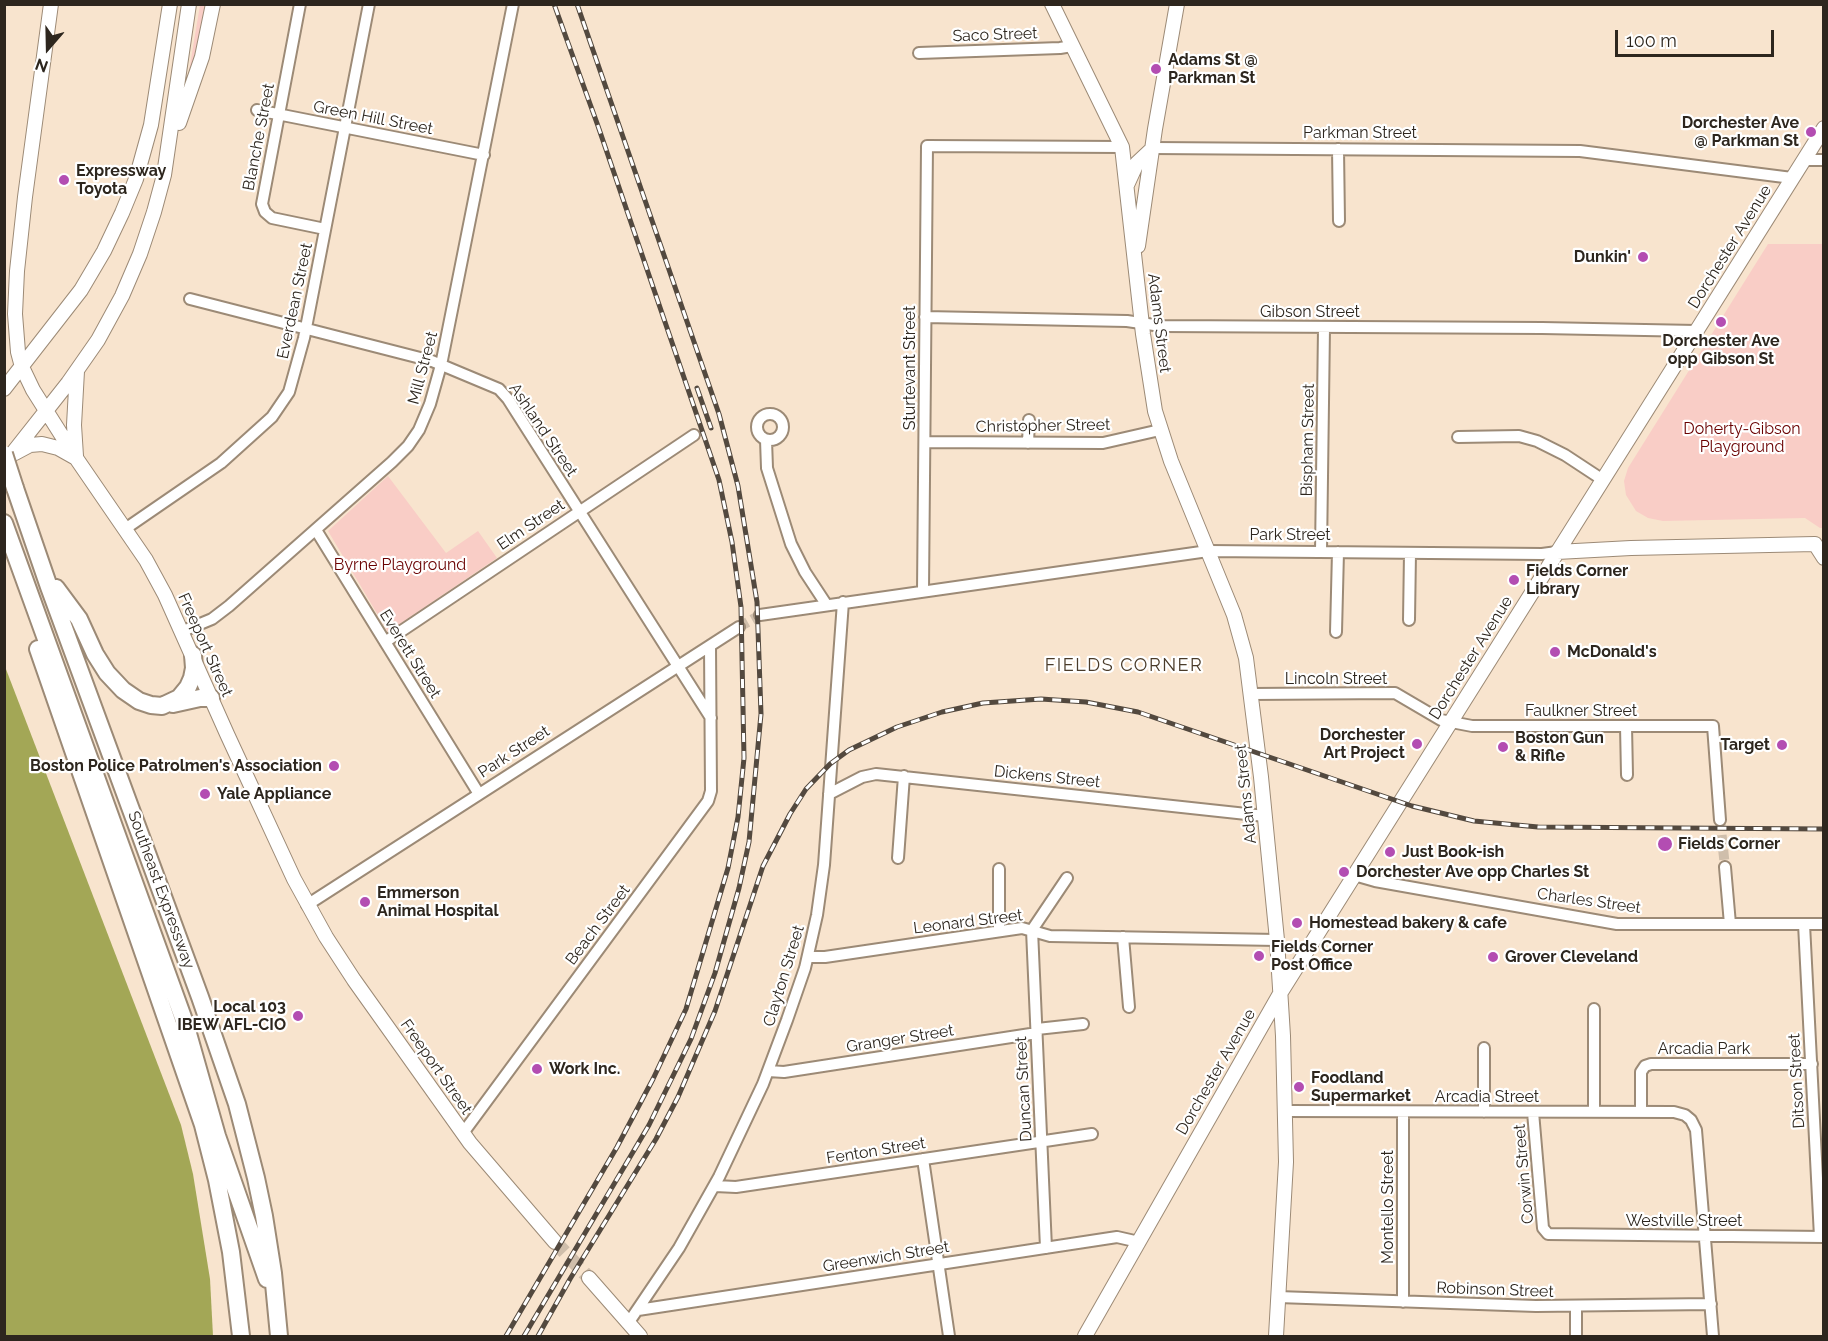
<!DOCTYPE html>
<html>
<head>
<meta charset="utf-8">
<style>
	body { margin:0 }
	#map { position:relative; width:1828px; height:1341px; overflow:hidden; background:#f8e4ce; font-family:Raleway,sans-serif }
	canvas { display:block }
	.frame { position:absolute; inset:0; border:6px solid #2d261e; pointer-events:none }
	.north { position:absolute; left:18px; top:18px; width:60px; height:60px; -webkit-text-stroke:4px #fff; paint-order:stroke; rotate:200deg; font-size:16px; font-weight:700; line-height:24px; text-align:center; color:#2d261e }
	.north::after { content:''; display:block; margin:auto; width:21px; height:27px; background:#2d261e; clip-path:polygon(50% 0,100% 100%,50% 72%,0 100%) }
	.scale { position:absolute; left:1615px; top:30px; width:159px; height:27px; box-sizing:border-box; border:3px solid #2d261e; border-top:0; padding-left:8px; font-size:18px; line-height:21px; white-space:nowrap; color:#2d261e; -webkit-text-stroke:4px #fff; paint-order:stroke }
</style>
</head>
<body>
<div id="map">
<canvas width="1828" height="1341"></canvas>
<div class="frame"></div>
<div class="north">N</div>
<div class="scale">100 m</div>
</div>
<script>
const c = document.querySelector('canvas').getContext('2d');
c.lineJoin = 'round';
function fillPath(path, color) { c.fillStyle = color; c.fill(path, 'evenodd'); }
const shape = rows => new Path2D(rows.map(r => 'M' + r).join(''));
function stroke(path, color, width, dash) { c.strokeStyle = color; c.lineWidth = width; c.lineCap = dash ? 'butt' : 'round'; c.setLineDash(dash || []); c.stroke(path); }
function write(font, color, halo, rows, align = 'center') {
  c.font = font + ' Raleway,sans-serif'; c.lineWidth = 4.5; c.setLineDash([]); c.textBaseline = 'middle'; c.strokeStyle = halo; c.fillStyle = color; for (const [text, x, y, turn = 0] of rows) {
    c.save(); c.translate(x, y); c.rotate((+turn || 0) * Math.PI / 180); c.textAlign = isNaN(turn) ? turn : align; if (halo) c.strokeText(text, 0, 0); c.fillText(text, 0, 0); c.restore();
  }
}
fillPath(shape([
	[200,5,206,5,195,57,188,77],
	[1768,244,1823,244,1823,528,1820,528,1805,518,1663,521,1648,518,1636,511,1626,495,1624,481,1628,468],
	[388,476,446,553,478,531,497,558,388,632,328,531]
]), '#f9cdc6');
fillPath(shape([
	[4,664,181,1125,193,1174,210,1279,213,1336,5,1336]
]), '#a3a756');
stroke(shape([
	[739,627,760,615],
	[1720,820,1725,867]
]), '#cfbeab', 10, [10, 5]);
stroke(shape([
	[555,1242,589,1278]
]), '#cfbeab', 14, [14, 7]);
const minor = shape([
	[300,4,262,204,265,212,272,218,325,229],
	[919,53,1060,48,1072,46],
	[257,110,484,155],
	[1153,148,1580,151,1792,178],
	[1338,149,1339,221],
	[1804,160,1824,160],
	[190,299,432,361,499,389,508,399,711,718],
	[925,317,1127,321,1161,326,1542,328,1696,331],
	'757 427a13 13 0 1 1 26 0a13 13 0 1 1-26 0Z',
	[1458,437,1519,436,1537,441,1565,455,1603,480],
	[766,440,767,468,791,544,805,572,826,604],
	[925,442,1103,443,1160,430],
	[1028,443,1029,420],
	[125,529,221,463,272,417,289,392,304,338,369,4],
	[316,530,479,794],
	[1321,552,1324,328],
	[923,591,927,146,1122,147],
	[760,615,1208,551,1542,554,1557,552],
	[1409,620,1410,553],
	[183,631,212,619,229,606,392,462,408,446,419,430,430,404,441,365,513,4],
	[1336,632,1338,552],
	[385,642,694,435],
	[1251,694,1395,693,1441,720,1472,726,1713,726,1720,820],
	[1626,726,1627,775],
	[829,794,862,777,876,774,1265,816],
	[898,858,904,776],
	[1725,867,1730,924],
	[1354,875,1375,881,1617,924,1824,924],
	[307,905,739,627],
	[1804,924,1820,1237],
	[999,931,999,869],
	[1123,937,1129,1007],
	[808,957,825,957,1022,928,1050,936,1277,940],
	[1037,1029,1083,1024],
	[1484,1048,1484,1112],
	[768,1071,784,1072,1037,1033],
	[1285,1111,1674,1112,1685,1115,1691,1120,1696,1130,1713,1336],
	[1403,1112,1403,1302],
	[1533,1112,1543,1228,1548,1234,1824,1237],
	[1594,1112,1594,1009],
	[1641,1112,1641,1072,1645,1066,1651,1064,1812,1064],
	[463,1133,708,801,711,791,710,646],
	[923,1159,949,1336],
	[715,1186,736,1187,1092,1134],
	[1046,1248,1032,930,1067,878],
	[1278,1297,1536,1306,1711,1304],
	[1576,1306,1576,1336],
	[638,1310,1117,1237,1139,1242],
	[629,1322,679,1248,719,1177,763,1084,787,1020,805,968,817,915,824,865,843,602]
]);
const major = shape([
	[51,4,25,197,17,271,15,314,18,352,22,367,33,390,76,458,146,560,165,595,227,734,294,879,326,937,354,980,470,1143,555,1242],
	[1052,4,1122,147,1143,334,1155,411,1171,461,1234,615,1246,658,1261,777,1277,940,1283,1036,1286,1162,1276,1336],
	[179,123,202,57,213,4],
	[1127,185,1137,163,1153,148],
	[1138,246,1155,129,1177,4],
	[4,389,81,290,104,251,122,213,136,179,151,125,170,4],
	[15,453,30,445,42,444,58,448,74,457],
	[76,456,74,425,77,371],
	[4,464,68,383,98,340,122,296,140,254,154,212,164,175,189,4],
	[1557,552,1631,548,1815,544,1824,558],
	[589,1278,640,1336],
	[1085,1336,1281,992,1824,128]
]);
const highway = shape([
	[15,488,49,587,200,997,237,1104,256,1178,264,1216,273,1273,279,1336],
	[4,523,185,1023,217,1136,267,1279],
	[56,588,79,619,95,654,107,673,123,690,139,701,151,705,162,706,179,698,188,687,192,678,194,668,193,655],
	[38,649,203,1125,217,1180,231,1252,241,1336],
	[173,704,200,698,211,698]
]);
stroke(minor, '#9c8a76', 14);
stroke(major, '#9c8a76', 16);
stroke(highway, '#9c8a76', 20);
stroke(minor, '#fff', 10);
stroke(major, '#fff', 14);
stroke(highway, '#fff', 16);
const rail = shape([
	[697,388,711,428],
	[506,1336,617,1147,653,1079,686,1009,728,868,738,817,744,758,741,607,732,542,719,480,598,126,554,4],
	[524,1336,649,1125,691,1039,715,973,739,888,749,842,761,714,757,602,738,486,719,414,577,4],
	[538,1336,570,1279,656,1139,678,1097,715,1011,763,866,790,814,806,789,830,764,849,750,897,727,942,712,983,703,1041,699,1086,702,1138,712,1412,806,1474,821,1538,827,1824,829]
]);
stroke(rail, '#53493f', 5);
stroke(rail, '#fff', 3, [9]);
const highwayBridge = shape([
	[4,454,15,488]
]);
stroke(highwayBridge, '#9c8a76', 20, []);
stroke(highwayBridge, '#fff', 16);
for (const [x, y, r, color] of [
	[1156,69,6,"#b34db2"],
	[1811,132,6,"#b34db2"],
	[64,180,6,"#b34db2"],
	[1643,257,6,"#b34db2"],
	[1721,322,6,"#b34db2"],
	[1514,580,6,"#b34db2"],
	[1555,652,6,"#b34db2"],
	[1417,744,6,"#b34db2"],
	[1782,745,6,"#b34db2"],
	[1503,747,6,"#b34db2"],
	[334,766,6,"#b34db2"],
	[205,794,6,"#b34db2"],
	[1665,844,8,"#b34db2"],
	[1390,852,6,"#b34db2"],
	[1344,872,6,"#b34db2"],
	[365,902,6,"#b34db2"],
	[1297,923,6,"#b34db2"],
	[1259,956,6,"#b34db2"],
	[1493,957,6,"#b34db2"],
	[298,1016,6,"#b34db2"],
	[537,1069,6,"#b34db2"],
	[1299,1087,6,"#b34db2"]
]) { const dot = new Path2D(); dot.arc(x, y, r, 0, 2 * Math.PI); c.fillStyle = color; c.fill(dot); stroke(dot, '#fff', 2); }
write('16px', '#2d261e', '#fff', [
	["Saco Street",995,35,-2],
	["Green Hill Street",373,118,11],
	["Parkman Street",1360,133],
	["Blanche Street",259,137,-79],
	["Dorchester Avenue",1730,247,-58],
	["Everdean Street",295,301,-78],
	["Gibson Street",1310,312],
	["Adams Street",1159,323,83],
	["Mill Street",423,368,-75],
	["Sturtevant Street",910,368,-90],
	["Christopher Street",1043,426,-1],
	["Ashland Street",543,430,56],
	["Bispham Street",1308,440,-89],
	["Elm Street",531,525,-34],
	["Park Street",1290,535],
	["Freeport Street",205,645,66],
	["Everett Street",410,654,58],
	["Dorchester Avenue",1471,658,-58],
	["Lincoln Street",1336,679],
	["Faulkner Street",1581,711],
	["Park Street",514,752,-33],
	["Dickens Street",1047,777,6],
	["Adams Street",1246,794,-96],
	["Southeast Expressway",161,890,70],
	["Charles Street",1589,901,8],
	["Leonard Street",968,922,-7],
	["Beach Street",598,925,-53],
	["Clayton Street",784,976,-73],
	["Granger Street",900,1039,-9],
	["Arcadia Park",1704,1049],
	["Freeport Street",436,1067,55],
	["Dorchester Avenue",1216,1072,-60],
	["Ditson Street",1797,1081,-93],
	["Duncan Street",1024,1089,-93],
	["Arcadia Street",1487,1097],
	["Fenton Street",876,1151,-9],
	["Corwin Street",1524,1174,-95],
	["Montello Street",1388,1207,-90],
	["Westville Street",1684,1221],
	["Greenwich Street",886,1257,-9],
	["Robinson Street",1495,1290,2]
]);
write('bold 16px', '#2d261e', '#fff', [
	["Adams St @",1168,60],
	["Parkman St",1168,78],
	["Dorchester Ave",1799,123,"right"],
	["@ Parkman St",1799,141,"right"],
	["Expressway",76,171],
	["Toyota",76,189],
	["Dunkin'",1631,257,"right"],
	["Dorchester Ave",1721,341,"center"],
	["opp Gibson St",1721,359,"center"],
	["Fields Corner",1526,571],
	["Library",1526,589],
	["McDonald's",1567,652],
	["Dorchester",1405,735,"right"],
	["Art Project",1405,753,"right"],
	["Boston Gun",1515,738],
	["& Rifle",1515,756],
	["Target",1770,745,"right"],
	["Boston Police Patrolmen's Association",322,766,"right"],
	["Yale Appliance",217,794],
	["Fields Corner",1678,844],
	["Just Book-ish",1402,852],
	["Dorchester Ave opp Charles St",1356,872],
	["Emmerson",377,893],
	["Animal Hospital",377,911],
	["Homestead bakery & cafe",1309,923],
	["Fields Corner",1271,947],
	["Post Office",1271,965],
	["Grover Cleveland",1505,957],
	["Local 103",286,1007,"right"],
	["IBEW AFL-CIO",286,1025,"right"],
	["Work Inc.",549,1069],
	["Foodland",1311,1078],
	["Supermarket",1311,1096]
], 'left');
write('16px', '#6a0100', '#fff', [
	["Doherty-Gibson",1742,429],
	["Playground",1742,447],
	["Byrne Playground",400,565]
]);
c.letterSpacing = '1.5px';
write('18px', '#4a3b29', '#fff', [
	["FIELDS CORNER",1124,666]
]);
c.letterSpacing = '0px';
</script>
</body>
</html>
